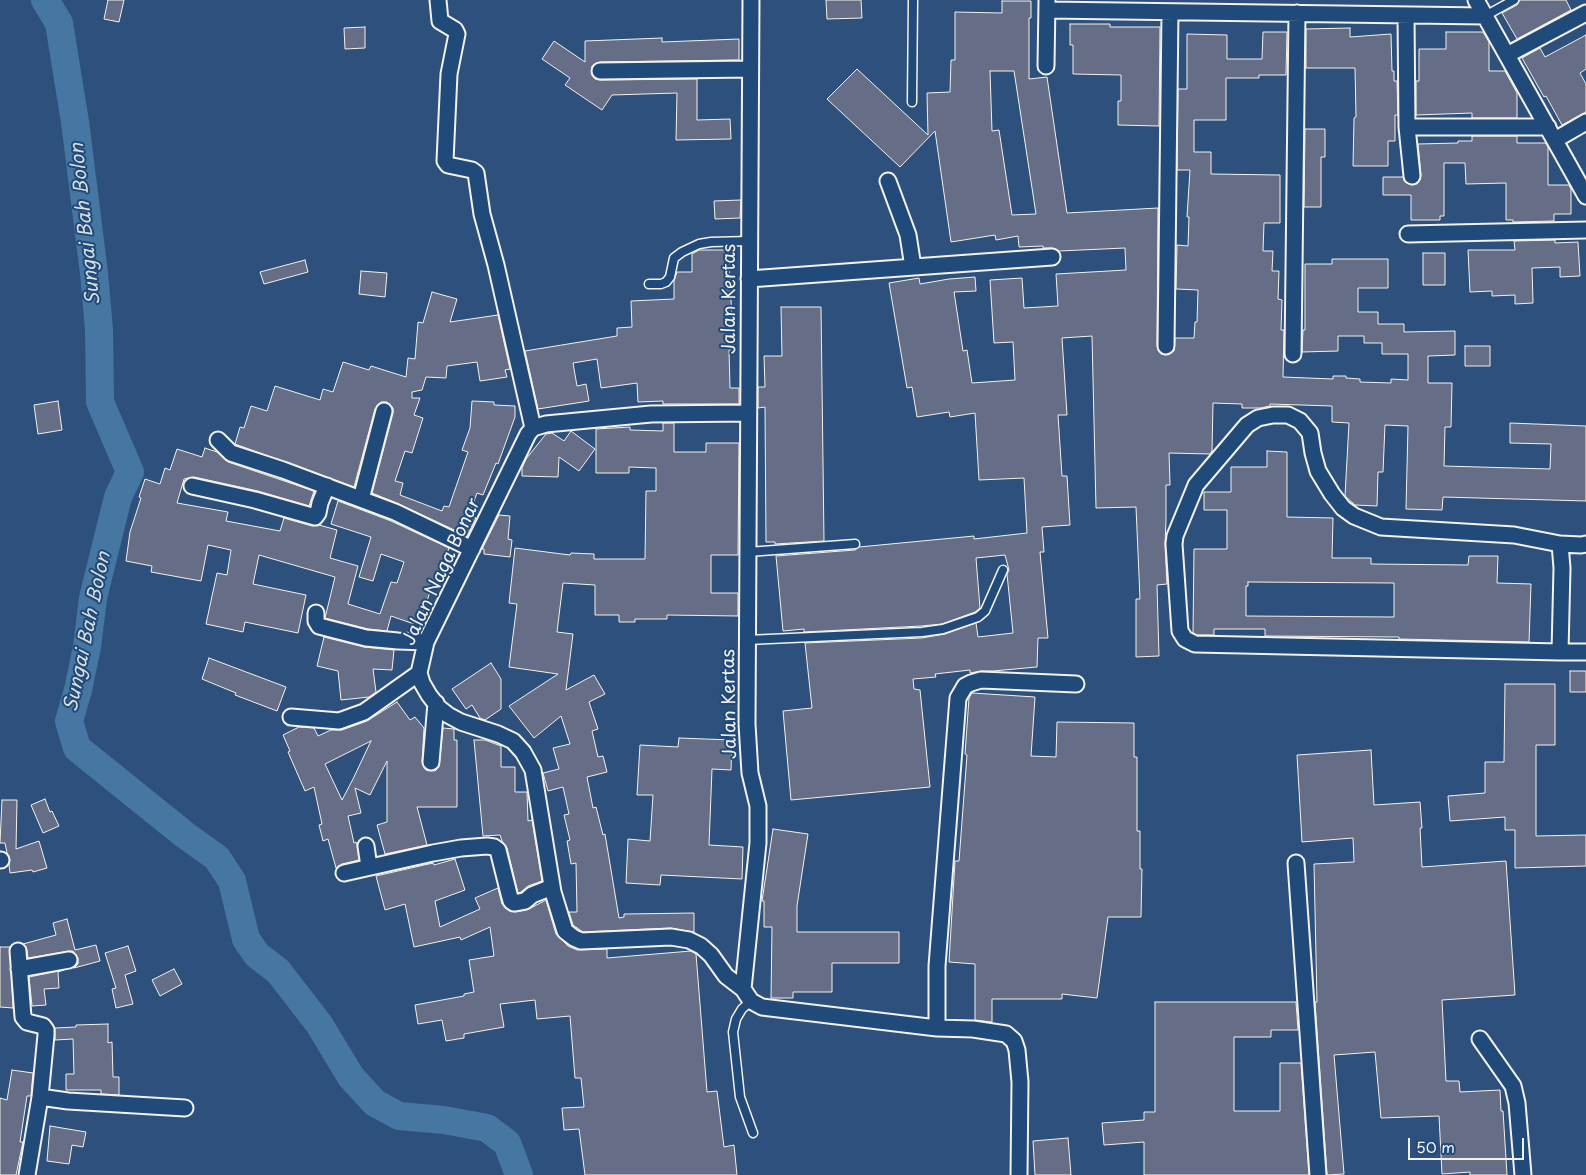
<!DOCTYPE html>
<html>
<head>
<meta charset="utf-8">
<style>
	body { margin:0 }
	#map { position:relative; width:1586px; height:1175px; overflow:hidden; background:#2d517c; font-family:"Playpen Sans",sans-serif }
	canvas { display:block }
	.scale { position:absolute; left:1408px; top:1138px; width:116px; height:22px; box-sizing:border-box; border:2px solid #f4f1e8; border-top:0; padding-left:6px; font-size:15px; line-height:18px; white-space:nowrap; color:#f4f1e8; -webkit-text-stroke:4px #1f4a7a; paint-order:stroke }
</style>
</head>
<body>
<div id="map">
<canvas width="1586" height="1175"></canvas>
<div class="scale">50 m</div>
</div>
<script>
const c = document.querySelector('canvas').getContext('2d');
c.lineJoin = 'round';
const shape = rows => new Path2D(rows.map(r => 'M' + r).join(''));
function stroke(path, color, width, dash) { c.strokeStyle = color; c.lineWidth = width; c.lineCap = dash ? 'butt' : 'round'; c.setLineDash(dash || []); c.stroke(path); }
function fillPath(path, color) { c.fillStyle = color; c.fill(path, 'evenodd'); }
function write(font, color, halo, rows, align = 'center') {
  c.font = font + ' "Playpen Sans",sans-serif'; c.lineWidth = 4; c.setLineDash([]); c.textBaseline = 'middle'; c.strokeStyle = halo; c.fillStyle = color; for (const [text, x, y, turn = 0] of rows) {
    c.save(); c.translate(x, y); c.rotate((+turn || 0) * Math.PI / 180); c.textAlign = isNaN(turn) ? turn : align; if (halo) c.strokeText(text, 0, 0); c.fillText(text, 0, 0); c.restore();
  }
}
stroke(shape([
	[45,0,59,23,75,122,94,273,99,330,100,402,130,472,118,497,93,598,87,647,78,690,69,721,77,748,185,835,217,858,232,881,246,939,257,955,278,971,319,1024,351,1077,375,1103,399,1116,444,1120,487,1128,507,1143,519,1175]
]), '#4577a2', 28);
const building = shape([
	[108,0,124,0,119,22,104,19,108,0],
	[826,0,861,0,862,18,827,19,826,0],
	[1520,0,1566,0,1571,10,1517,39,1502,13,1517,5,1520,0],
	[1002,1,1031,1,1031,18,1029,18,1029,79,1047,77,1067,213,1158,208,1157,346,1161,354,1166,355,1174,351,1175,338,1194,338,1195,322,1197,322,1198,290,1176,289,1177,245,1188,246,1189,217,1187,217,1190,170,1177,170,1178,89,1187,89,1187,34,1227,35,1227,59,1262,59,1263,32,1287,32,1286,75,1259,75,1259,78,1226,78,1226,120,1194,120,1194,152,1211,152,1211,174,1280,175,1280,223,1264,223,1263,251,1273,251,1272,271,1279,271,1278,299,1282,300,1281,330,1284,330,1283,377,1333,379,1333,376,1346,376,1346,378,1360,379,1360,382,1391,383,1391,379,1408,380,1408,354,1382,354,1382,343,1364,343,1364,336,1338,336,1338,351,1302,352,1303,330,1305,330,1305,264,1332,264,1332,259,1388,259,1388,288,1358,288,1358,312,1378,312,1378,324,1404,324,1404,332,1455,331,1455,355,1428,356,1428,383,1452,383,1451,427,1445,427,1444,466,1550,469,1551,444,1510,443,1510,423,1586,426,1586,501,1443,497,1442,510,1406,509,1408,426,1385,425,1383,472,1378,472,1377,506,1355,505,1345,496,1349,423,1332,422,1332,406,1270,404,1270,406,1261,408,1242,408,1242,404,1213,403,1212,451,1210,454,1169,453,1170,485,1166,485,1166,521,1165,544,1167,584,1157,585,1159,656,1136,657,1136,599,1140,599,1136,507,1096,508,1092,336,1062,338,1067,415,1058,415,1062,476,1067,476,1070,525,1042,527,1044,552,1040,552,1048,638,1038,638,1037,667,993,671,981,671,970,673,970,670,935,674,936,677,913,679,914,689,920,690,930,787,791,800,783,711,812,708,805,643,922,638,945,634,976,623,978,637,1013,633,1007,574,1009,570,1005,555,976,558,980,608,975,612,942,624,921,626,804,632,804,629,783,631,776,556,855,550,859,547,974,536,974,539,1027,533,1024,478,979,480,975,413,950,417,949,412,917,417,912,387,907,388,889,283,919,278,920,284,949,279,975,277,976,291,954,292,963,351,967,350,972,383,1015,380,1013,342,994,343,990,280,1022,278,1024,308,1058,306,1056,274,1126,270,1125,248,1059,251,1052,248,1043,248,1043,246,1019,247,1018,236,996,240,995,235,951,242,935,131,900,167,827,99,857,69,928,135,927,93,950,92,951,60,955,60,955,12,1002,13,1002,1],
	[990,71,1014,71,1036,214,1012,215,999,130,992,131,990,71],
	[1070,24,1110,24,1110,27,1160,27,1159,126,1118,125,1118,101,1121,101,1121,75,1073,74,1073,45,1070,45,1070,24],
	[365,27,365,48,345,49,344,28,365,27],
	[1350,28,1350,37,1391,34,1392,71,1394,71,1394,81,1397,81,1398,115,1395,115,1395,141,1388,141,1388,166,1353,166,1354,118,1356,117,1355,68,1306,68,1306,29,1350,28],
	[1446,32,1483,32,1489,42,1489,71,1505,71,1517,93,1517,118,1472,118,1472,113,1416,115,1416,81,1419,81,1419,49,1446,49,1446,32],
	[1586,35,1586,69,1580,73,1586,84,1586,112,1562,125,1546,96,1544,97,1522,58,1540,48,1545,57,1586,35],
	[662,38,662,42,739,39,739,60,600,62,592,66,592,75,595,79,600,80,697,79,697,120,730,119,731,139,676,140,677,93,612,95,602,110,565,85,570,78,542,59,554,41,585,62,585,41,662,38],
	[1305,129,1325,129,1325,157,1321,157,1321,207,1304,207,1305,129],
	[1472,136,1517,136,1517,143,1546,143,1548,147,1548,185,1569,185,1571,189,1571,214,1554,214,1554,221,1513,222,1513,220,1506,220,1506,183,1466,184,1465,163,1444,163,1444,216,1440,216,1440,220,1411,220,1411,195,1383,195,1383,177,1403,177,1405,182,1412,185,1417,184,1420,180,1421,175,1418,144,1458,143,1458,141,1472,141,1472,136],
	[741,200,740,218,715,219,714,201,741,200],
	[1555,240,1555,243,1578,242,1580,276,1560,277,1560,267,1532,268,1533,303,1515,304,1515,295,1492,296,1492,291,1470,292,1468,250,1515,250,1514,241,1555,240],
	[699,250,734,250,734,267,729,267,734,350,729,350,730,388,739,388,739,404,663,404,663,401,638,402,637,383,601,388,597,359,573,363,577,386,586,384,589,401,538,409,525,351,617,336,617,328,632,327,631,301,674,299,674,281,677,272,692,272,692,254,699,250],
	[1423,253,1445,253,1445,285,1423,285,1423,253],
	[305,260,308,272,264,284,260,272,305,260],
	[361,271,387,273,385,297,359,294,361,271],
	[432,292,457,299,450,322,498,315,510,369,505,370,507,377,480,381,477,362,447,366,446,378,426,377,422,390,412,392,412,398,420,398,414,415,423,418,412,453,405,451,395,481,403,483,400,495,442,511,444,506,449,507,468,452,462,450,470,428,472,401,494,402,494,405,515,406,515,417,498,464,496,463,483,495,477,493,469,515,476,518,467,536,399,504,372,493,393,413,393,408,387,402,381,402,375,409,354,487,235,444,240,427,244,428,251,406,267,411,275,386,320,400,323,389,333,392,343,362,369,370,371,366,406,377,408,358,415,359,418,322,423,323,432,292],
	[781,307,821,307,824,541,775,544,775,542,766,542,765,407,758,408,758,387,765,387,764,356,782,356,781,307],
	[1465,346,1490,346,1490,366,1465,366,1465,346],
	[58,401,62,430,38,434,34,405,58,401],
	[663,423,674,423,674,452,706,452,706,443,739,443,738,555,711,555,711,593,738,593,738,616,667,615,667,619,635,619,635,622,619,622,619,615,595,615,595,585,563,583,557,632,573,634,566,690,594,675,605,694,589,702,598,729,592,731,598,757,603,756,607,772,587,777,593,808,596,807,603,835,605,834,619,918,624,917,624,914,694,913,694,932,671,928,583,932,573,925,569,912,577,912,576,863,571,864,567,841,570,840,564,815,569,814,563,787,548,791,543,773,559,769,553,748,570,744,561,716,534,738,509,706,558,674,509,667,517,604,509,603,515,548,570,555,571,553,594,554,594,559,645,559,646,491,656,491,656,468,629,467,629,473,596,473,596,429,630,427,630,430,663,431,663,423],
	[571,431,595,449,579,471,559,457,558,477,522,476,522,468,526,459,546,434,552,433,564,441,571,431],
	[205,448,217,452,228,462,314,491,309,506,258,491,194,477,184,479,177,503,228,512,226,521,280,531,284,518,312,526,319,525,337,530,330,558,358,566,348,604,380,614,391,582,397,583,404,562,381,554,373,581,359,577,371,537,331,524,338,501,391,521,449,548,440,572,437,571,423,613,419,612,414,624,391,616,387,631,368,629,325,618,335,577,259,555,253,584,306,595,298,633,245,622,243,632,206,624,217,573,227,575,231,550,208,545,201,581,151,572,152,566,126,561,130,532,141,498,139,497,145,479,160,484,165,468,170,470,177,449,202,457,205,448],
	[1267,451,1287,452,1287,517,1333,518,1332,558,1371,558,1371,564,1468,565,1469,556,1498,556,1497,583,1531,584,1529,642,1399,639,1399,637,1265,636,1265,629,1214,629,1214,635,1197,635,1193,633,1194,549,1227,549,1227,510,1204,510,1204,492,1231,492,1231,467,1267,467,1267,451],
	[1248,582,1394,583,1394,617,1246,616,1246,586,1248,586,1248,582],
	[499,515,510,516,508,539,512,540,510,557,484,554,484,549,482,549,499,515],
	[324,637,364,647,394,650,392,670,373,669,376,692,369,697,341,700,338,671,317,666,324,637],
	[209,658,286,687,277,711,235,695,236,693,202,679,209,658],
	[491,663,501,679,501,709,485,720,480,718,472,705,466,709,452,689,491,663],
	[1570,671,1586,671,1586,692,1570,692,1570,671],
	[1505,684,1555,684,1555,745,1536,745,1536,836,1586,835,1586,866,1515,868,1515,830,1505,830,1505,817,1450,821,1448,796,1485,793,1485,762,1504,762,1505,684],
	[972,693,1035,697,1031,756,1056,757,1057,722,1134,723,1134,757,1137,757,1137,831,1140,831,1140,869,1142,869,1141,917,1108,917,1097,998,1062,994,1062,999,992,999,992,1022,975,1020,975,964,949,962,955,861,959,861,967,755,965,754,969,698,972,693],
	[397,702,410,720,415,717,424,728,422,762,426,770,435,771,439,767,443,728,454,729,454,740,457,740,457,807,417,807,427,845,385,854,377,825,387,822,387,761,370,795,355,788,361,813,348,816,354,843,356,842,357,845,359,860,342,864,336,868,328,839,323,841,319,825,322,824,314,787,305,791,288,752,290,751,283,735,299,727,314,728,318,736,331,730,342,730,367,721,397,702],
	[371,741,353,779,342,800,325,764,371,741],
	[679,738,732,740,731,770,712,769,709,845,743,847,742,879,661,875,660,885,626,883,628,839,650,841,653,795,637,795,640,745,678,747,679,738],
	[474,740,485,740,501,746,501,767,515,767,515,792,527,792,528,821,532,820,542,881,528,886,521,892,518,893,507,848,502,841,500,835,483,836,474,740],
	[1371,750,1374,805,1420,802,1422,828,1420,828,1422,867,1506,861,1515,995,1442,1000,1446,1081,1459,1081,1460,1092,1500,1090,1501,1111,1503,1111,1507,1175,1470,1175,1470,1172,1442,1174,1439,1116,1381,1118,1375,1052,1334,1055,1344,1174,1327,1175,1315,1002,1317,1002,1314,864,1354,862,1353,838,1302,842,1297,755,1371,750],
	[45,799,50,812,52,811,59,826,43,833,31,805,45,799],
	[2,800,17,800,16,849,39,841,47,868,33,872,32,870,10,873,9,865,10,860,7,853,5,843,0,843,2,800],
	[773,829,808,834,797,906,797,932,899,932,899,963,832,963,832,992,793,992,793,998,771,998,772,927,764,927,764,901,762,901,773,829],
	[455,859,465,890,435,901,440,927,480,909,475,898,498,888,502,904,509,911,516,912,527,910,546,900,556,934,568,946,577,950,607,949,607,958,691,951,696,954,707,1092,717,1091,724,1147,734,1145,737,1175,585,1175,579,1129,564,1130,562,1108,584,1107,581,1078,575,1078,570,1016,537,1019,535,1000,500,1004,504,1027,464,1034,464,1038,446,1041,442,1020,418,1024,415,1005,464,996,464,994,474,992,469,960,494,956,490,927,461,940,460,937,414,947,405,904,385,910,376,876,433,863,434,865,455,859],
	[67,919,75,950,96,945,100,961,74,968,78,964,78,958,73,951,68,951,28,958,27,950,23,944,56,935,53,923,67,919],
	[128,946,136,971,125,975,133,1004,116,1008,112,989,116,988,105,953,128,946],
	[0,947,10,947,13,1008,0,1007,0,947],
	[174,969,182,984,160,996,152,980,174,969],
	[64,970,58,972,59,988,44,989,46,1005,32,1006,29,977,64,970],
	[1155,1002,1296,1002,1298,1030,1271,1030,1271,1037,1234,1037,1234,1111,1280,1111,1280,1063,1301,1063,1309,1175,1144,1175,1144,1142,1104,1145,1102,1123,1144,1120,1144,1112,1155,1112,1155,1002],
	[108,1024,108,1043,112,1042,113,1077,119,1077,119,1095,101,1094,101,1090,66,1090,66,1074,74,1074,73,1039,55,1040,55,1028,76,1027,76,1025,108,1024],
	[12,1070,33,1073,31,1096,27,1096,20,1142,23,1142,16,1175,0,1175,0,1098,7,1100,12,1070],
	[50,1126,86,1132,83,1147,72,1145,69,1164,47,1161,50,1126],
	[1068,1138,1071,1175,1035,1175,1033,1141,1068,1138]
]);
fillPath(building, '#656e86');
stroke(building, '#f4f1e8', 1);
const service = shape([
	[1485,16,1514,0],
	[912,102,913,0],
	[649,284,661,284,666,282,670,277,674,258,682,252,699,244,711,242,749,241],
	[748,552,855,544],
	[747,640,922,632,943,629,978,617,985,611,1003,570],
	[751,1001,742,1009,736,1019,733,1032,740,1097,753,1133]
]);
const minor = shape([
	[438,0,440,21,455,30,457,34,449,74,445,161,448,165,472,170,476,173,482,214,496,265,533,428],
	[751,0,747,724,750,773,758,806,758,843,743,989,751,1001,762,1007,937,1028,973,1029,1006,1034,1014,1041,1017,1050,1020,1082,1019,1175],
	[1476,0,1586,196],
	[1047,10,1485,16],
	[1406,15,1407,127,1412,176],
	[1507,55,1586,13],
	[1046,66,1047,1],
	[600,71,750,69],
	[1407,127,1548,127],
	[1555,140,1586,122],
	[888,181,908,235,913,267],
	[1408,234,1586,230],
	[749,279,1052,257],
	[1166,346,1170,12],
	[1293,354,1297,13],
	[218,440,231,453,283,470,395,512,472,549],
	[192,486,255,500,315,517,318,513,320,503,327,486],
	[361,499,384,411],
	[1560,544,1581,545,1586,544],
	[316,613,316,621,319,626,366,638,398,641,426,642],
	[1560,652,1562,568,1560,544,1514,535,1381,527,1354,516,1343,508,1332,494,1318,471,1313,453,1310,433,1300,421,1288,415,1273,415,1258,418,1247,425,1196,485,1175,536,1174,544,1180,631,1185,639,1195,644,1560,652,1586,652],
	[291,717,339,721,364,712,419,673],
	[431,762,436,703],
	[366,846,369,867],
	[0,860,1,860],
	[1296,863,1318,1175],
	[344,873,433,853,461,848,487,846,494,847,498,850,509,894,511,901,514,903,525,901,532,895,552,887],
	[18,951,23,1017,27,1022,43,1026,46,1030,46,1035,40,1097,27,1175],
	[19,969,69,960],
	[743,989,726,976,711,955,701,946,689,940,671,937,581,941,574,938,565,931,553,892,533,770,523,752,513,741,498,734,461,722,448,715,439,708,429,695,422,683,419,673,426,642,528,434,533,428,546,424,651,414,748,413],
	[937,1028,937,966,958,698,965,686,971,683,981,680,1076,684],
	[1480,1039,1513,1086,1517,1103,1523,1175],
	[40,1097,68,1101,185,1108]
]);
stroke(service, '#f4f1e8', 11);
stroke(minor, '#f4f1e8', 19);
stroke(service, '#1f4a7a', 8);
stroke(minor, '#1f4a7a', 15);
write('18px', '#f4f1e8', '#1f4a7a', [
	["Jalan Kertas",730,299,-90],
	["Jalan Naga Bonar",442,572,-65],
	["Jalan Kertas",730,704,-91]
]);
write('italic 19px', '#dadfde', '#1f4a7a', [
	["Sungai Bah Bolon",86,224,-96],
	["Sungai Bah Bolon",88,632,-78]
]);
</script>
</body>
</html>
